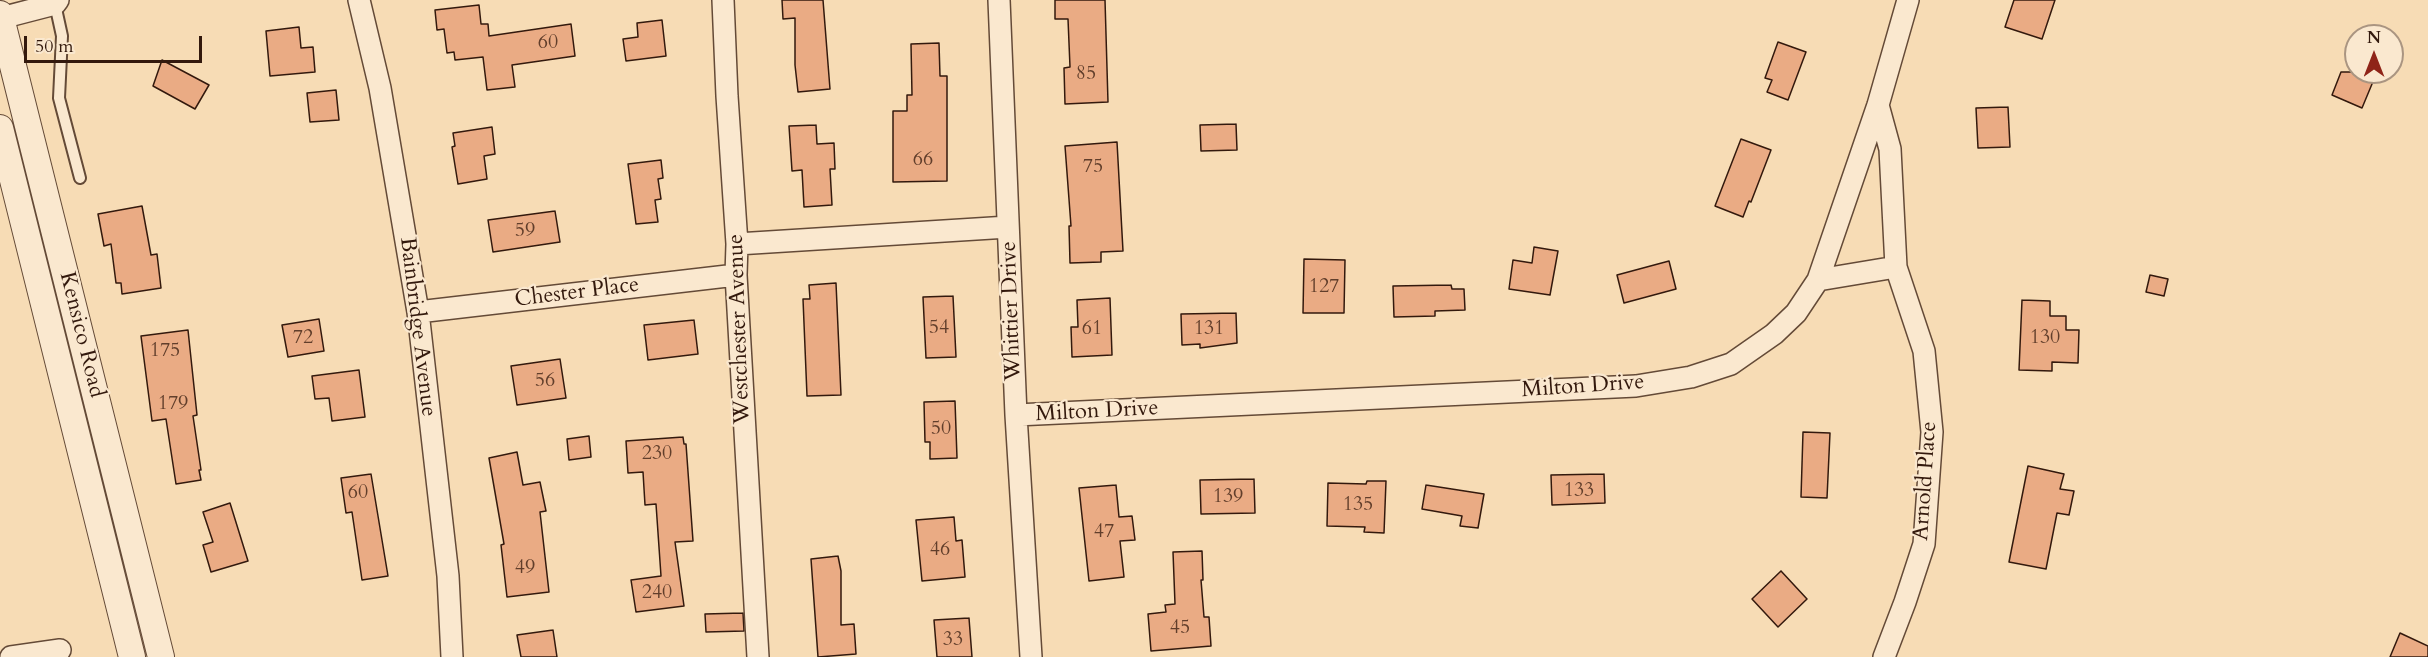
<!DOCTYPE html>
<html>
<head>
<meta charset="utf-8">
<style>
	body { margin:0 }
	#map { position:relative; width:2428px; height:657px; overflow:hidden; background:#f7dcb5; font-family:Cardo,serif }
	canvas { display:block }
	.north { position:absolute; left:2344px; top:24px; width:60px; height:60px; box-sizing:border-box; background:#fae8cf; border:2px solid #aa9581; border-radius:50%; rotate:0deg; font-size:16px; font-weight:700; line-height:24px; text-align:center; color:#33190d }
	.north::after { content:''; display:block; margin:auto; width:21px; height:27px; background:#8f2418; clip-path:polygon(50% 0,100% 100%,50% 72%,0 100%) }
	.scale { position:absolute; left:24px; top:36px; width:178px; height:27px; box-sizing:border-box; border:3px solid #33190d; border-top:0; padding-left:8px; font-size:18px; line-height:21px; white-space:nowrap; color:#33190d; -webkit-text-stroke:4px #fae8cf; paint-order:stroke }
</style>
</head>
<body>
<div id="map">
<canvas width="2428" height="657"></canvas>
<div class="north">N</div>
<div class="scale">50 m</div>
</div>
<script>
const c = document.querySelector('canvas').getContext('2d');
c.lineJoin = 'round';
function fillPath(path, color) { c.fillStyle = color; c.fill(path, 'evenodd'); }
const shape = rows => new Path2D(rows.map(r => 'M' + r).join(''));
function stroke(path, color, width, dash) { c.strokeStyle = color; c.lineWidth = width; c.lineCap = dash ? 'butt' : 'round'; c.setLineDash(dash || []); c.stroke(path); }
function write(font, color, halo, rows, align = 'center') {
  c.font = font + ' Cardo,serif'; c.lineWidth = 4.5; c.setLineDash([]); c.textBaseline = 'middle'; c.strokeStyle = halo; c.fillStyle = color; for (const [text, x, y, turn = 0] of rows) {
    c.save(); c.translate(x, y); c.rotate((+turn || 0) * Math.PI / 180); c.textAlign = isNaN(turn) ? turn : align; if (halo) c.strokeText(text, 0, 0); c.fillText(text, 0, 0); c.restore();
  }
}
const building = shape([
	[782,0,823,0,830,89,798,92,795,65,795,18,783,19,782,0],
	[1055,0,1105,0,1108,102,1065,104,1064,68,1070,67,1068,19,1055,19,1055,0],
	[2014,0,2055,0,2042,39,2005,27,2014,0],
	[479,5,481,24,488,24,489,36,571,24,575,56,512,65,515,87,487,90,483,57,455,60,454,52,447,53,444,29,437,30,435,10,479,5],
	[662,20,666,56,626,61,623,39,638,37,637,23,662,20],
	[299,27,301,48,313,47,315,72,270,76,266,31,299,27],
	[1778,42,1806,52,1788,100,1767,92,1772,80,1765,78,1778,42],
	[939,43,940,76,947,76,947,181,893,182,893,111,907,111,907,95,912,95,911,44,939,43],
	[162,60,209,85,195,109,153,86,162,60],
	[2341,72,2377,72,2362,108,2332,95,2341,72],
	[336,90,339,120,310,122,307,93,336,90],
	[2008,107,2010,147,1978,148,1976,108,2008,107],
	[1236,124,1237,150,1201,151,1200,125,1236,124],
	[816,125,817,144,834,143,835,169,830,169,832,205,804,207,802,170,792,171,789,126,816,125],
	[492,127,495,154,484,156,487,179,458,184,452,147,455,146,453,133,492,127],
	[1741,139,1771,150,1751,202,1749,201,1743,217,1715,206,1741,139],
	[1117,142,1123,251,1101,252,1101,262,1070,263,1069,226,1071,226,1065,146,1117,142],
	[661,160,663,178,658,179,661,199,655,200,658,222,636,224,628,164,661,160],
	[142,206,151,255,157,254,161,288,122,294,121,283,116,283,111,244,104,246,98,214,142,206],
	[555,211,560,242,493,252,488,220,555,211],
	[1534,247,1558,251,1550,295,1509,289,1513,260,1532,263,1534,247],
	[1304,259,1345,260,1344,313,1303,313,1304,259],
	[1669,261,1676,289,1624,303,1617,275,1669,261],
	[2150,275,2168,279,2164,296,2146,292,2150,275],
	[836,283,841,395,807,396,803,299,810,299,809,285,836,283],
	[1451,285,1452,289,1464,289,1465,310,1435,311,1435,316,1394,317,1393,286,1451,285],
	[953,296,956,357,926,358,923,297,953,296],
	[1110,298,1112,355,1072,357,1071,327,1078,327,1077,300,1110,298],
	[2022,300,2050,301,2050,316,2066,316,2066,330,2079,330,2078,363,2052,362,2052,371,2019,370,2022,300],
	[1236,313,1237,343,1200,348,1200,344,1182,345,1181,314,1236,313],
	[319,319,324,351,288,357,282,325,319,319],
	[694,320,698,354,648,360,644,325,694,320],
	[188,330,197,415,193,416,201,470,199,470,201,480,176,484,166,419,152,421,141,336,188,330],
	[560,359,566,398,517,405,511,366,560,359],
	[359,370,365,417,332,421,329,398,315,399,312,376,359,370],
	[955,401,957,458,930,459,930,442,925,442,924,402,955,401],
	[1803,432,1830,433,1827,498,1801,497,1803,432],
	[589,436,591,457,569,460,567,439,589,436],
	[683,437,684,444,686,444,693,541,675,542,684,606,636,612,631,580,661,576,656,504,645,505,643,472,628,473,626,441,683,437],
	[517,452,523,485,540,482,546,511,540,512,549,592,507,597,501,545,504,544,489,458,517,452],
	[2028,466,2064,474,2060,489,2074,491,2069,515,2057,513,2046,569,2009,562,2028,466],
	[371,474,388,576,362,580,352,512,346,513,341,478,371,474],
	[1604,474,1605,503,1552,505,1551,475,1604,474],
	[1254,479,1255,513,1201,514,1200,480,1254,479],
	[1367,481,1386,481,1384,533,1364,532,1365,527,1327,526,1328,483,1366,484,1367,481],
	[1116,485,1119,517,1132,516,1135,540,1120,541,1124,577,1089,581,1079,488,1116,485],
	[1426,485,1484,494,1478,528,1460,526,1462,516,1422,509,1426,485],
	[230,503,248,561,211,572,203,545,213,542,203,512,230,503],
	[954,517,956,541,962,540,965,577,922,581,916,520,954,517],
	[1202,551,1203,580,1201,580,1204,617,1209,617,1211,646,1151,651,1148,614,1166,612,1165,605,1175,604,1173,552,1202,551],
	[838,556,841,571,841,625,854,624,856,654,818,657,811,559,838,556],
	[1781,571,1807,599,1778,627,1752,599,1781,571],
	[743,613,744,631,706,632,705,614,743,613],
	[969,618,972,657,937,657,934,620,969,618],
	[553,630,557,657,521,657,517,635,553,630],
	[2400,633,2428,646,2428,657,2390,657,2400,633]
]);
fillPath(building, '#eaab84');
stroke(building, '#33190d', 1.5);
const service = shape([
	[55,4,62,36,59,98,80,178]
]);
const minor = shape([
	[359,0,380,88,418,312,448,576,452,657],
	[723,0,727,96,737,244,736,275,758,657],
	[999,0,1016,415,1031,657],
	[1,18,55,4,58,0],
	[1878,105,1890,149,1896,267,1924,351,1932,432,1924,544,1905,602,1884,657],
	[737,244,1008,227],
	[1818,280,1896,267],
	[418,312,736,275],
	[1016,415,1636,386,1691,377,1731,364,1774,334,1796,313,1818,280,1878,105,1908,0],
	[11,657,60,650]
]);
const tertiary = shape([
	[0,14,161,657],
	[0,128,132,657]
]);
stroke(service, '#644a37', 14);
stroke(minor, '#644a37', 24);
stroke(tertiary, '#644a37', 28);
stroke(service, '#fae8cf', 10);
stroke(minor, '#fae8cf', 21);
stroke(tertiary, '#fae8cf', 26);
write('20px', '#613e2b', null, [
	["60",548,43],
	["85",1086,74],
	["66",923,160],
	["75",1093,167],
	["59",525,231],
	["127",1324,287],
	["54",939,328],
	["61",1092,329],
	["131",1209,329],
	["72",303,338],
	["130",2045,338],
	["175",165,351],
	["56",545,381],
	["179",173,404],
	["50",941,429],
	["230",657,454],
	["133",1579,491],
	["60",358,493],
	["139",1228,497],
	["135",1358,505],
	["47",1104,532],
	["46",940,550],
	["49",525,568],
	["240",657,593],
	["45",1180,628],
	["33",953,640]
]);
write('22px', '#33190d', '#fae8cf', [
	["Chester Place",577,293,-7],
	["Whittier Drive",1012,311,-92],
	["Bainbridge Avenue",417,327,83],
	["Westchester Avenue",740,329,-92],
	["Kensico Road",81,335,76],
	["Milton Drive",1583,387,-4],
	["Milton Drive",1097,412,-3],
	["Arnold Place",1926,481,-86]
]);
</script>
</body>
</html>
